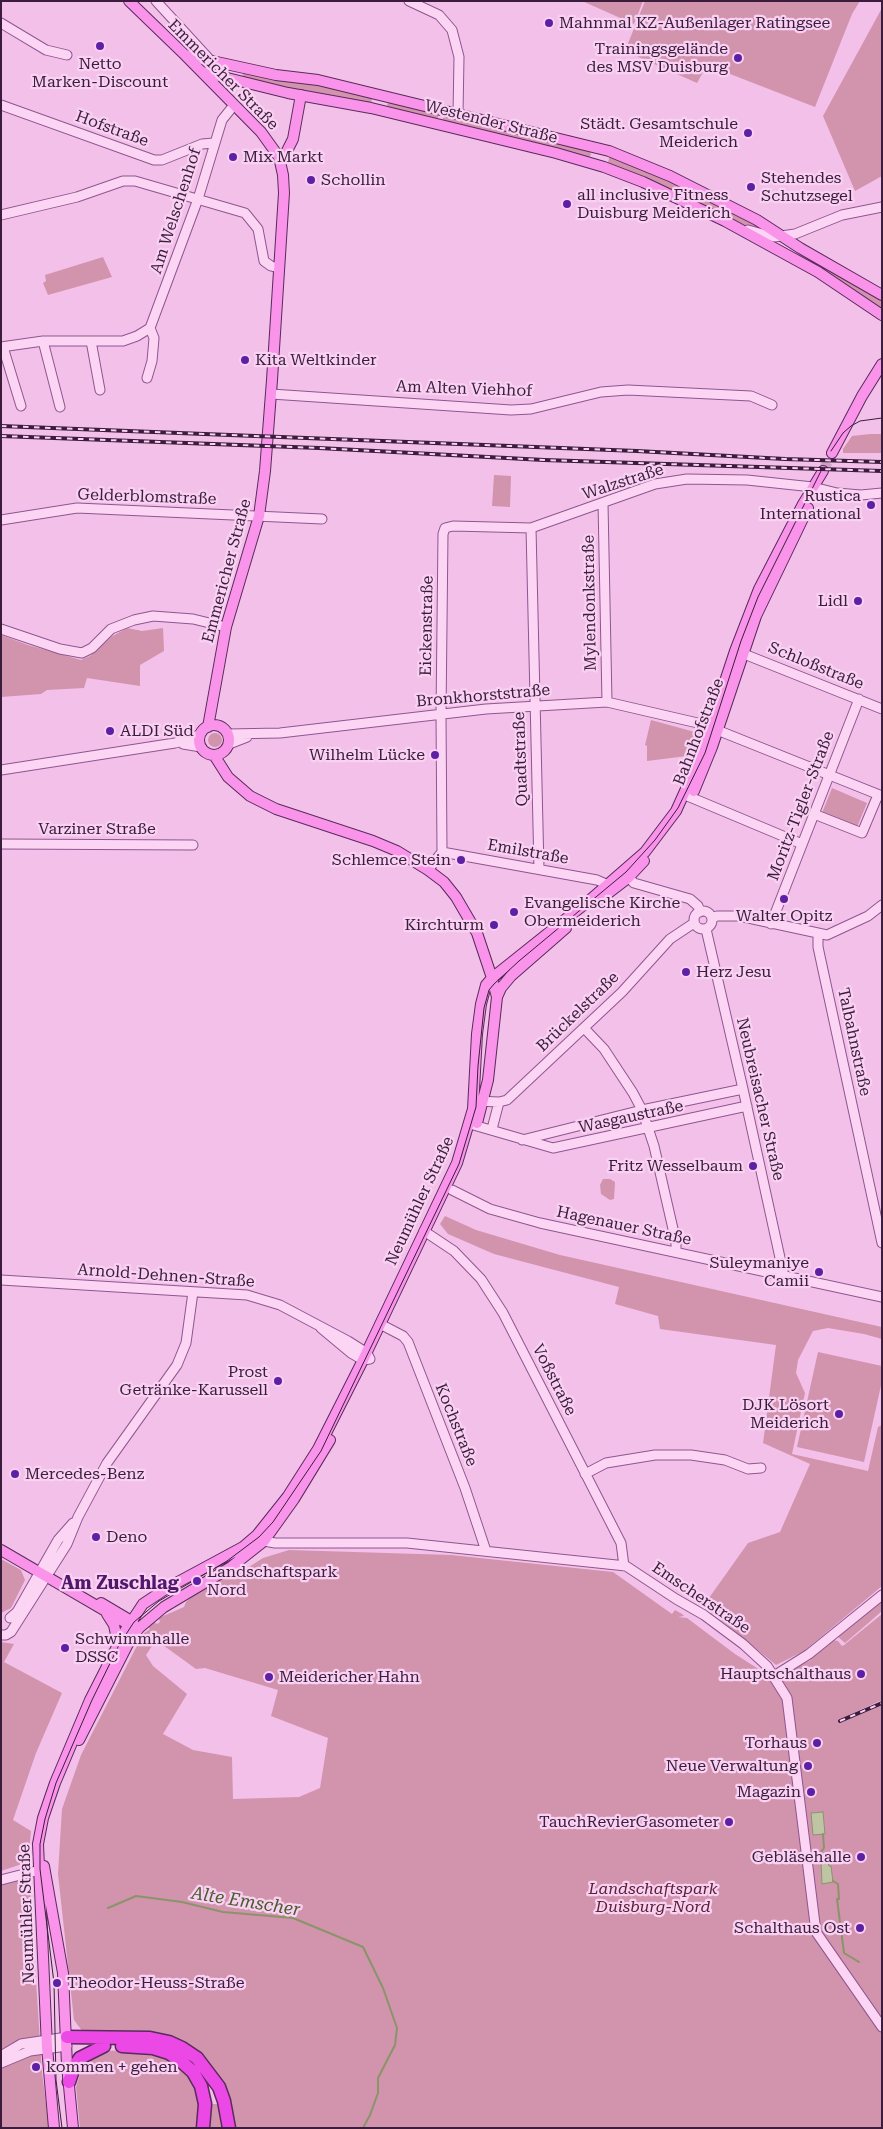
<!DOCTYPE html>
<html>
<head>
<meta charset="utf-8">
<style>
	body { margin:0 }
	#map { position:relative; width:883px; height:2129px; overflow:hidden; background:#f3c0ea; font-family:"Roboto Serif",serif }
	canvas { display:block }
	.frame { position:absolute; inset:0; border:2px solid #3b1c3c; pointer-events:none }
</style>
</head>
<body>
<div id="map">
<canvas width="883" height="2129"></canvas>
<div class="frame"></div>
</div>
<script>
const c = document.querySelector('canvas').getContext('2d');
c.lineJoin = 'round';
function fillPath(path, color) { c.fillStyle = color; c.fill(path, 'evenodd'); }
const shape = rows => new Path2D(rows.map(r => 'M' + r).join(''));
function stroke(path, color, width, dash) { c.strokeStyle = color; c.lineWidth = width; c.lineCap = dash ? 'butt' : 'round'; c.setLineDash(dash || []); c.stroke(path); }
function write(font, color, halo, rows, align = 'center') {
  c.font = font + ' "Roboto Serif",serif'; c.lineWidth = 4.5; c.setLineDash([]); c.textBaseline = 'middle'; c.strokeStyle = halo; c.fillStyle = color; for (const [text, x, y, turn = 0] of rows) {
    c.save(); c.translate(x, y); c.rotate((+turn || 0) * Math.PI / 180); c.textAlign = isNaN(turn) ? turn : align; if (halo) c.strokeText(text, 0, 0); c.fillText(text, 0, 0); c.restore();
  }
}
fillPath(shape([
	[582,1,643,1,634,24],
	[645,1,860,1,852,14,815,107,707,65,697,83,625,51],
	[882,8,882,176,855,191,823,116],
	[244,71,300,80,373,95,370,107,242,78],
	[390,102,439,113,437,121,388,108,387,104],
	[444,114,590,151,591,155,588,158,442,122],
	[610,155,650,171,761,227,760,230,757,231,676,192,607,166],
	[801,252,882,299,882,309,798,258],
	[103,257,112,277,48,295,43,283,46,281,45,275],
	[870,434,882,434,882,453,843,453,843,449,852,436],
	[494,475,511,476,510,507,492,506],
	[127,628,142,631,163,628,164,651,140,665,140,686,87,678,84,688,47,690,41,694,1,697,1,635,28,645,81,660,90,656,111,637],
	[651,720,702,734,695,755,647,761,647,746,645,745],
	'208 740a7 7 0 1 1 14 0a7 7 0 1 1-14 0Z',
	[832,788,867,803,857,827,822,813],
	[603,1179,610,1179,615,1182,614,1199,610,1200,601,1194,600,1185],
	[445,1216,476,1230,560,1255,882,1327,882,1339,864,1334,828,1328,813,1331,798,1360,796,1373,805,1393,792,1454,868,1471,878,1427,882,1425,882,1586,804,1651,776,1665,715,1615,704,1605,748,1543,780,1532,810,1464,763,1443,776,1345,660,1329,658,1316,615,1304,619,1287,494,1254,448,1234,440,1224],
	[818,1352,882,1366,882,1381,864,1462,797,1447],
	[289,1550,451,1555,613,1572,672,1614,675,1610,682,1614,684,1616,678,1617,687,1618,735,1654,774,1679,811,1660,810,1657,833,1640,838,1641,842,1646,844,1645,882,1614,882,1700,838,1720,840,1723,882,1704,882,2128,234,2128,223,2086,213,2069,198,2055,83,2032,74,2020,58,1874,62,1809,81,1755,143,1634,150,1629,148,1627,154,1622,157,1624,160,1622,159,1619,161,1617,184,1607,186,1602,194,1595,235,1570,236,1575,263,1558],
	[156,1640,196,1669,205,1668,278,1690,271,1716,328,1738,320,1788,299,1797,233,1799,232,1757,193,1750,163,1734,187,1694,153,1666,146,1655],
	[1,1559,21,1570,25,1580,11,1608,1,1613],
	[882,1598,882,1611,866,1625,845,1643,837,1636],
	[1,1642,14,1644,4,1662,62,1693,36,1753,13,1820,31,1831,28,1862,1,1871],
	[29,1875,42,2072,49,2128,1,2128,1,1882],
	[136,2050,168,2058,189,2076,199,2096,198,2128,80,2128,76,2087,84,2061,102,2051],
	[210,2104,220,2104,224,2128,208,2128]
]), '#d293ad');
const water = shape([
	[823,1812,825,1834,813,1835,811,1813,823,1812],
	[824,1859,825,1862,828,1862,829,1866,831,1866,833,1882,822,1884,821,1860,824,1859]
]);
fillPath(water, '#bfc4a4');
stroke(water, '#8a9469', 1);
stroke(shape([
	[822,1860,821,1852,824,1848,823,1834],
	[833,1881,838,1884,839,1899,837,1899,844,1953,859,1962],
	[108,1908,136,1896,182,1902,223,1912,293,1918,363,1947,383,1988,397,2028,395,2045,378,2078,378,2093,370,2115,363,2128]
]), '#8a9469', 2);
stroke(shape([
	[823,471,832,453]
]), '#ce9fc7', 10, [10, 5]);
const minor = shape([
	[156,1,211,61],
	[409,1,439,15,452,30,459,57,458,114],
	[1,23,46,50,67,55],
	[1,105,154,160,162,160,202,144,214,143],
	[1,215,77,197,123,181,135,181,245,213,258,229,264,261,271,266,279,268],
	[748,230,774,237,795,234,842,215,882,207],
	[43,341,60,407],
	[91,341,100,390],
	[1,347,43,341,123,341,137,336,150,328,198,199,222,120,234,105],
	[3,347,21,406],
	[147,378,152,361,154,338,150,328],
	[271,394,511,410,531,409,601,392,628,390,751,396,772,405],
	[603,503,607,702],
	[1,520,77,508,322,519],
	[531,528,539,869],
	[1,629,60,649,82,653,92,648,111,629,134,620,153,616,193,619,226,627],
	[740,650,744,654,882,709],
	[228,734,280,733,486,709,607,702,702,724,882,796],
	[183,744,201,747],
	[229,744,247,737],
	[1,770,175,743,192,739,201,733],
	[685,795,802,844],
	[814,814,862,833,878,795],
	[1,844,193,845],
	[442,852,597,880,606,884,611,889],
	[428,870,442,852,441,714,443,534,445,528,453,526,531,528,655,484,687,479,747,480,813,487,837,493,861,495,882,493],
	[625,874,634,883,690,899,698,906,700,912],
	'694 920a9 9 0 1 1 18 0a9 9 0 1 1-18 0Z',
	[712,918,717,916,739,916,827,935,868,916,882,905],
	[771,924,859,699],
	[706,929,743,1089,784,1276],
	[818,935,818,947,882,1243],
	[584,1028,604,1049,633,1093,642,1110,654,1146,676,1242,676,1252],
	[476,1101,499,1102,507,1100,622,992,670,939,694,923],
	[470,1124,553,1148,747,1106],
	[492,1129,499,1102],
	[522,1140,642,1110,743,1089],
	[452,1190,490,1209,540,1223,882,1297],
	[424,1231,454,1251,481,1279,503,1313,621,1543,624,1566],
	[1,1280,247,1295,280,1305,348,1341,367,1353,370,1359,363,1360,351,1353,321,1328],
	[380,1324,403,1336,408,1342,465,1488,486,1551],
	[585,1474,606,1463,655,1455,691,1455,725,1460,748,1469,761,1468],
	[260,1537,264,1541,275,1543,407,1543,626,1566,676,1599,704,1615,743,1644,767,1666,787,1698,816,1932,882,2027],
	[10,1618,17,1612,58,1540,73,1523],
	[1,1635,6,1635,11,1632,67,1544,78,1517,107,1463,177,1365,186,1343,193,1292],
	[774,1676,809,1654,882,1595],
	[1,1880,44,1869],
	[1,2056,21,2044,67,2037],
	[1,2063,30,2051,67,2046]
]);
const major = shape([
	[129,1,185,55,261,132,279,157,283,175,284,193,272,380,265,471,259,516,226,627,208,727],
	[185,55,276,75,318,80,609,151,670,176,757,220,800,248,882,295],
	[203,72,288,93,371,108,556,153,604,167,643,182,725,221,818,272,882,315],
	[279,157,286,153,293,139,301,95],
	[832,453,862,396,882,364],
	'199 740a15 15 0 1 1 30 0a15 15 0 1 1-30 0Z',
	[214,755,228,777,250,796,276,809,373,841,397,851,428,870,444,882,456,897,477,933,492,978,497,997,488,1080,477,1123],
	[694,791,712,747,756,616,808,508],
	[598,901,628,878,644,861],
	[497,997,501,988,511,976,566,928],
	[1,1550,133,1627],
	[101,1603,133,1622],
	[107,1614,114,1625,118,1644],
	[79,1740,129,1642,139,1628,164,1607,231,1567,264,1541,294,1499,330,1440],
	[44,1866,63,1973,67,2065,73,2128],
	[54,2128,47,2047,38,1844,43,1818,55,1783,90,1700,125,1631,143,1604,167,1588,243,1547,257,1535,288,1496,318,1449,363,1360,457,1163,473,1109,477,1034,481,1004,486,985,492,978,591,899,645,852,676,811,699,760,735,651,759,589,803,504,823,471]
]);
const highway = shape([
	[67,2037,150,2038,169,2042,182,2048,197,2058,219,2087,224,2101,229,2128],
	[122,2046,153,2048,169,2053,182,2062,193,2072,201,2086,205,2104,203,2128],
	[69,2082,74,2067,80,2058,104,2046]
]);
stroke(minor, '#8e568e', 11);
stroke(major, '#582b5b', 12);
stroke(highway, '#582b5b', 15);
stroke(minor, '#fcd5f5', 9);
stroke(major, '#fa94ea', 10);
stroke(highway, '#eb48e6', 12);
stroke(shape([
	[831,451,843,433,851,426,860,421,882,418],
	[62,2128,56,2080,54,1983,40,1869,40,1844,45,1819,56,1783,92,1700,119,1645,134,1622,159,1601,227,1561,259,1537,273,1522,321,1451,459,1164,476,1107,478,1066,484,1008,489,990,494,984,519,961,626,872,655,840,678,808,705,753,741,641,758,597,821,471]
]), '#3b1c3c', 1);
const rail = shape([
	[1,426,637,451,785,459,882,462],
	[1,436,319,448,544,460,882,471],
	[840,1721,882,1703]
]);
stroke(rail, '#3b1c3c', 4);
stroke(rail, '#f9d1f2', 2, [5.5]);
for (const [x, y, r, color] of [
	[549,23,5,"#5d1fa4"],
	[100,46,5,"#5d1fa4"],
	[738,58,5,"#5d1fa4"],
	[748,133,5,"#5d1fa4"],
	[233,157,5,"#5d1fa4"],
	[311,180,5,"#5d1fa4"],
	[751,187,5,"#5d1fa4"],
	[567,204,5,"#5d1fa4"],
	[245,360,5,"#5d1fa4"],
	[871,505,5,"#5d1fa4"],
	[858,601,5,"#5d1fa4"],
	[110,731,5,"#5d1fa4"],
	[435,755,5,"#5d1fa4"],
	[461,860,5,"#5d1fa4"],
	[784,899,5,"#5d1fa4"],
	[514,912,5,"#5d1fa4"],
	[494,925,5,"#5d1fa4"],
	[686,972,5,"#5d1fa4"],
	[753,1166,5,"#5d1fa4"],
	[819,1272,5,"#5d1fa4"],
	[278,1381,5,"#5d1fa4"],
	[839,1414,5,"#5d1fa4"],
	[15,1474,5,"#5d1fa4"],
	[96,1537,5,"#5d1fa4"],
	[197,1581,5,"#5d1fa4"],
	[65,1648,5,"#5d1fa4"],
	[861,1674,5,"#5d1fa4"],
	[269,1677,5,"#5d1fa4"],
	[817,1743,5,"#5d1fa4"],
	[808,1766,5,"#5d1fa4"],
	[811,1792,5,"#5d1fa4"],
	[729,1822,5,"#5d1fa4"],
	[861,1857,5,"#5d1fa4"],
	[860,1928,5,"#5d1fa4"],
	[57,1983,5,"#5d1fa4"],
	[36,2067,5,"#5d1fa4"]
]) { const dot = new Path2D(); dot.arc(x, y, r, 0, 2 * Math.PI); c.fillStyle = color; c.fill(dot); stroke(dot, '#f9d1f2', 2); }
write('16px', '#3b1c3c', '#f9d1f2', [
	["Mahnmal KZ-Außenlager Ratingsee",559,23,"left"],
	["Trainingsgelände",728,49],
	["des MSV Duisburg",728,67],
	["Netto",100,64,"center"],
	["Marken-Discount",100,82,"center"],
	["Städt. Gesamtschule",738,124],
	["Meiderich",738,142],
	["Mix Markt",243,157,"left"],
	["Stehendes",761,178,"left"],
	["Schutzsegel",761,196,"left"],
	["Schollin",321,180,"left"],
	["all inclusive Fitness",577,195,"left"],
	["Duisburg Meiderich",577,213,"left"],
	["Kita Weltkinder",255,360,"left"],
	["Rustica",861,496],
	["International",861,514],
	["Lidl",848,601],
	["ALDI Süd",120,731,"left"],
	["Wilhelm Lücke",425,755],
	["Schlemce Stein",451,860],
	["Evangelische Kirche",524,903,"left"],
	["Obermeiderich",524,921,"left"],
	["Walter Opitz",784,916,"center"],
	["Kirchturm",484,925],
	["Herz Jesu",696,972,"left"],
	["Fritz Wesselbaum",743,1166],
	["Suleymaniye",809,1263],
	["Camii",809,1281],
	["Prost",268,1372],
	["Getränke-Karussell",268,1390],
	["DJK Lösort",829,1405],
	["Meiderich",829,1423],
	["Mercedes-Benz",25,1474,"left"],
	["Deno",106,1537,"left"],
	["Landschaftspark",207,1572,"left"],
	["Nord",207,1590,"left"],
	["Schwimmhalle",75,1639,"left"],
	["DSSC",75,1657,"left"],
	["Hauptschalthaus",851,1674],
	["Meidericher Hahn",279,1677,"left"],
	["Torhaus",807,1743],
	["Neue Verwaltung",798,1766],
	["Magazin",801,1792],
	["TauchRevierGasometer",719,1822],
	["Gebläsehalle",851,1857],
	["Schalthaus Ost",850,1928],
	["Theodor-Heuss-Straße",67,1983,"left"],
	["kommen + gehen",46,2067,"left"]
], 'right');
write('16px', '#3b1c3c', '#f9d1f2', [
	["Emmericher Straße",223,75,45],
	["Westender Straße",491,122,14],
	["Hofstraße",112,129,20],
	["Am Welschenhof",176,211,-72],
	["Am Alten Viehhof",464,389,2],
	["Walzstraße",623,482,-18],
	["Gelderblomstraße",147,497,2],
	["Emmericher Straße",227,571,-75],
	["Mylendonkstraße",590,603,-91],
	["Eickenstraße",427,626,-89],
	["Schloßstraße",816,666,22],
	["Bronkhorststraße",483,696,-5],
	["Bahnhofstraße",699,732,-69],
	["Quadtstraße",521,759,-92],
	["Moritz-Tigler-Straße",801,806,-69],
	["Varziner Straße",97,829],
	["Emilstraße",528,852,10],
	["Brückelstraße",578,1012,-44],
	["Talbahnstraße",854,1042,78],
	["Neubreisacher Straße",760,1099,77],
	["Wasgaustraße",631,1117,-12],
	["Neumühler Straße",420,1201,-65],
	["Hagenauer Straße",624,1226,12],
	["Arnold-Dehnen-Straße",166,1276,4],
	["Voßstraße",554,1380,63],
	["Kochstraße",456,1425,68],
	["Emscherstraße",701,1598,34],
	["Neumühler Straße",27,1914,-92]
]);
write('italic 16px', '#5b2031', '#f9d1f2', [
	["Landschaftspark",653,1889],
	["Duisburg-Nord",653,1907]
]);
write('bold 18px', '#52176d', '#f9d1f2', [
	["Am Zuschlag",120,1584]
]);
write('italic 18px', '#485d2a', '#f9d1f2', [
	["Alte Emscher",246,1902,9]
]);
</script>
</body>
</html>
